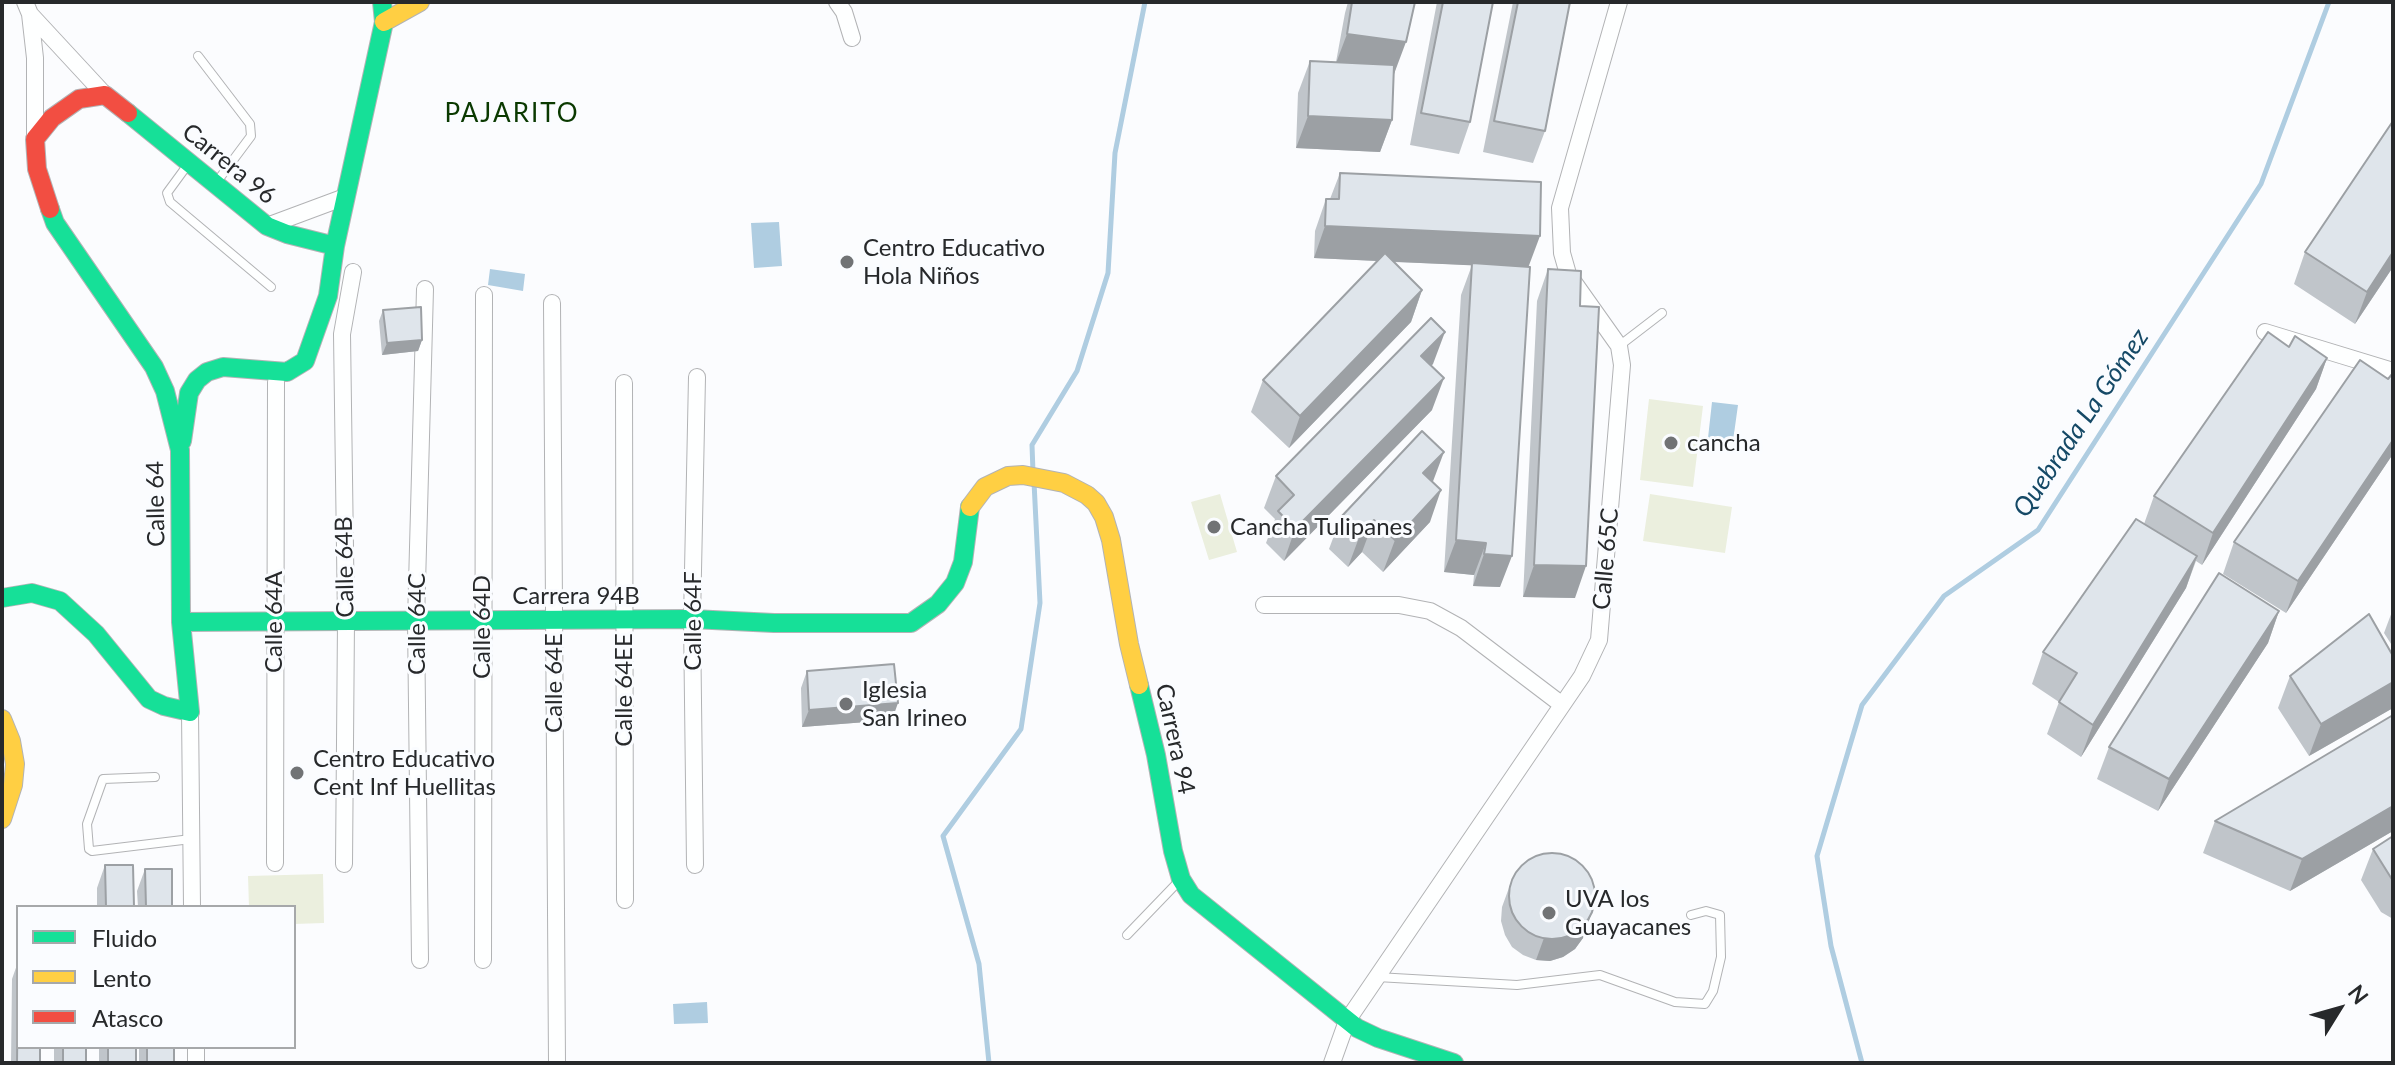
<!DOCTYPE html>
<html>
<head>
<meta charset="utf-8">
<style>
	body { margin:0 }
	#map { position:relative; width:2395px; height:1065px; overflow:hidden; background:#fbfcfe; font-family:Lato,sans-serif }
	canvas { display:block }
	.frame { position:absolute; inset:0; border:4px solid #27292b; pointer-events:none }
	.legend { position:absolute; left:16px; top:905px; width:280px; height:144px; box-sizing:border-box; background:#fafcff; border:2px solid #a6a8aa; margin:0; padding:10px 14px; list-style:none; font-size:24px; color:#27292b }
	.legend li { display:flex; align-items:center; gap:16px; height:40px }
	.legend b { width:40px; border:2px solid #a6a8aa }
	.north { position:absolute; left:2299px; top:969px; width:80px; height:80px; -webkit-text-stroke:6px #fafcff; paint-order:stroke; rotate:53deg; font-size:22px; font-weight:700; line-height:32px; text-align:center; color:#27292b }
	.north::after { content:''; display:block; margin:auto; width:28px; height:36px; background:#27292b; clip-path:polygon(50% 0,100% 100%,50% 72%,0 100%) }
</style>
</head>
<body>
<div id="map">
<canvas width="2395" height="1065"></canvas>
<div class="frame"></div>
<ul class="legend">
<li><b style="height:10px;background:#16e098"></b>Fluido</li>
<li><b style="height:10px;background:#ffcf43"></b>Lento</li>
<li><b style="height:10px;background:#f24e42"></b>Atasco</li>
</ul>
<div class="north">N</div>
</div>
<script>
const c = document.querySelector('canvas').getContext('2d');
c.lineJoin = 'round';
function fillPath(path, color) { c.fillStyle = color; c.fill(path, 'evenodd'); }
const shape = rows => new Path2D(rows.map(r => 'M' + r).join(''));
function stroke(path, color, width, dash) { c.strokeStyle = color; c.lineWidth = width; c.lineCap = dash ? 'butt' : 'round'; c.setLineDash(dash || []); c.stroke(path); }
function write(font, color, halo, rows, align = 'center') {
  c.font = font + ' Lato,sans-serif'; c.lineWidth = 6; c.setLineDash([]); c.textBaseline = 'middle'; c.strokeStyle = halo; c.fillStyle = color; for (const [text, x, y, turn = 0] of rows) {
    c.save(); c.translate(x, y); c.rotate((+turn || 0) * Math.PI / 180); c.textAlign = isNaN(turn) ? turn : align; if (halo) c.strokeText(text, 0, 0); c.fillText(text, 0, 0); c.restore();
  }
}
fillPath(shape([
	[1649,399,1703,406,1693,487,1640,480],
	[1220,494,1237,552,1209,560,1191,502],
	[1650,494,1732,507,1725,553,1643,541],
	[323,874,324,923,294,924,294,907,249,907,248,876]
]), '#ebefde');
fillPath(shape([
	[779,222,782,266,754,268,751,223],
	[490,269,525,274,523,291,488,285],
	[1712,402,1738,405,1733,441,1708,438],
	[707,1002,708,1023,674,1024,673,1004]
]), '#afcde1');
stroke(shape([
	[1033,472,1032,445,1077,371,1108,273,1115,153,1145,2],
	[989,1063,979,964,943,836,1021,729,1040,603,1034,482],
	[1862,1063,1831,946,1817,856,1862,705,1944,596,2038,530,2261,184,2329,2]
]), '#afcde1', 5);
const lane = shape([
	[198,56,250,124,251,136,216,183],
	[189,163,167,193,170,202,271,287],
	[1619,346,1662,313],
	[155,777,103,779,87,824,89,849,92,851,191,839],
	[1127,935,1179,881],
	[1377,977,1517,985,1600,975,1675,1002,1705,1004,1713,991,1721,957,1720,915,1706,911,1691,915]
]);
const street = shape([
	[25,2,30,14,35,58,35,139],
	[837,2,844,12,852,38],
	[30,14,105,95],
	[267,226,345,197],
	[552,303,557,1063],
	[2265,332,2393,371],
	[624,383,625,900],
	[1264,605,1399,605,1430,611,1461,628,1561,704],
	[190,712,192,907],
	[275,863,276,382],
	[344,864,346,621,342,334,353,272],
	[695,865,692,619,697,377],
	[420,960,416,621,425,289],
	[483,960,484,295],
	[196,1047,196,1063],
	[1332,1063,1347,1021,1582,676,1599,640,1622,365,1619,346,1568,274,1562,253,1560,208,1619,2]
]);
const fast = shape([
	[128,113,267,226,287,234,335,246],
	[182,441,189,393,197,380,207,372,223,367,287,372,305,361,328,296,335,246,384,22,382,2],
	[2,598,32,593,60,601,96,634,149,699,164,706,190,712,181,622,180,450,165,391,154,367,55,223,50,209],
	[181,622,692,619,774,623,911,623,938,604,955,583,963,562,970,507],
	[1139,685,1156,755,1173,851,1181,879,1191,895,1357,1028,1378,1038,1454,1063]
]);
const slow = shape([
	[384,22,420,2],
	[970,507,985,487,1008,476,1023,475,1064,483,1087,495,1096,503,1104,517,1111,540,1129,644,1139,685],
	[2,719,11,741,15,764,13,785,2,819]
]);
const jam = shape([
	[50,209,37,169,35,139,52,118,79,99,105,95,128,113]
]);
stroke(lane, '#b2b3b5', 10);
stroke(street, '#b2b3b5', 18);
stroke(fast, '#b2b3b5', 20);
stroke(slow, '#b2b3b5', 20);
stroke(jam, '#b2b3b5', 20);
stroke(lane, '#feffff', 8);
stroke(street, '#feffff', 16);
stroke(fast, '#16e098', 18);
stroke(slow, '#ffcf43', 18);
stroke(jam, '#f24e42', 18);
fillPath(shape([
	[1348,2,1415,2,1394,74,1392,120,1380,152,1296,148,1298,93,1310,61,1336,62,1345,13],
	[1437,2,1493,2,1470,122,1459,154,1410,145],
	[1513,2,1570,2,1545,131,1533,163,1483,152],
	[2393,121,2393,267,2355,324,2294,284,2305,252],
	[1340,173,1528,267,1500,587,1473,586,1474,575,1444,572,1461,295,1472,265,1393,262,1422,290,1411,322,1289,448,1251,412,1263,380,1377,261,1314,258,1315,231,1326,199,1330,199],
	[1548,269,1580,306,1575,598,1523,597,1537,301],
	[383,310,422,340,418,351,382,355,379,321],
	[2289,347,2327,358,2316,389,2202,565,2196,561,2186,588,2081,757,2047,734,2059,702,2032,684,2043,652,2144,524,2154,496],
	[1433,364,1431,366,1432,410,1284,561,1266,543,1275,519,1264,508,1276,476],
	[2393,373,2393,454,2286,613,2223,574,2234,542],
	[1433,482,1430,522,1383,572,1362,552,1348,567,1329,549,1341,517],
	[2393,609,2393,647,2384,633],
	[2279,611,2268,643,2158,811,2097,779,2109,747],
	[807,671,892,720,802,727,801,688],
	[2290,676,2393,708,2309,756,2278,708],
	[2393,715,2393,831,2290,891,2203,853,2215,821],
	[2393,836,2393,919,2381,912,2361,880,2373,849],
	[105,865,134,907,97,907,97,888],
	[145,869,172,907,138,907,137,891],
	[1510,885,1583,938,1575,949,1563,957,1550,961,1536,960,1523,955,1512,947,1505,935,1501,921,1502,907],
	[18,962,40,1063,11,1063,12,979],
	[54,1047,86,1047,86,1063,54,1063],
	[99,1047,136,1047,136,1063,99,1063],
	[139,1047,174,1047,174,1063,139,1063]
]), '#c0c5ca');
fillPath(shape([
	[1347,34,1406,42,1394,74,1335,66],
	[1308,116,1392,120,1380,152,1296,148],
	[1325,226,1540,236,1528,268,1314,258],
	[2393,252,2393,267,2355,324,2367,292],
	[1422,290,1411,322,1289,448,1300,416],
	[1445,332,1433,364,1410,388,1421,356],
	[422,340,418,351,382,355,387,343],
	[2327,358,2316,389,2202,565,2213,533],
	[1444,378,1432,410,1284,561,1295,529],
	[2393,440,2393,454,2286,613,2298,581],
	[1444,452,1432,484,1423,473],
	[1441,490,1430,522,1383,572,1395,540],
	[1374,520,1362,552,1348,567,1360,535],
	[1456,540,1486,543,1474,575,1444,572],
	[1484,554,1512,556,1500,587,1473,586],
	[2197,556,2186,588,2081,757,2093,725],
	[1534,565,1586,566,1575,598,1523,597],
	[2279,611,2268,643,2158,811,2169,779],
	[2393,682,2393,708,2309,756,2321,724],
	[898,703,892,720,802,727,809,710],
	[2393,806,2393,831,2290,891,2302,859],
	[1591,915,1583,938,1575,949,1563,957,1550,961,1536,960,1544,938]
]), '#9ca0a4');
const building = shape([
	[1352,2,1415,2,1406,42,1347,34,1352,2],
	[1443,2,1493,2,1470,122,1421,113,1443,2],
	[1518,2,1570,2,1545,131,1494,121,1518,2],
	[1310,61,1394,65,1392,120,1308,116,1310,61],
	[2393,121,2393,252,2367,292,2305,252,2393,121],
	[1340,173,1541,182,1540,236,1325,226,1326,199,1339,199,1340,173],
	[1385,253,1422,290,1300,416,1263,380,1385,253],
	[1472,263,1530,267,1512,556,1484,554,1486,543,1456,540,1472,263],
	[1548,269,1581,271,1580,306,1599,307,1586,566,1534,565,1548,269],
	[421,307,422,340,387,343,383,310,421,307],
	[1431,318,1445,332,1421,356,1444,378,1295,529,1278,511,1294,495,1276,476,1431,318],
	[2268,332,2289,347,2295,336,2327,358,2213,533,2154,496,2268,332],
	[2360,360,2388,379,2393,373,2393,440,2298,581,2234,542,2360,360],
	[1422,431,1444,452,1423,473,1441,490,1395,540,1374,520,1360,535,1341,517,1422,431],
	[2136,519,2197,556,2093,725,2059,702,2077,673,2043,652,2136,519],
	[2219,573,2279,611,2169,779,2109,747,2219,573],
	[2369,614,2393,656,2393,682,2321,724,2290,676,2369,614],
	[894,664,898,703,809,710,807,671,894,664],
	[2393,715,2393,806,2302,859,2215,821,2393,715],
	[2393,836,2393,881,2373,849,2393,836],
	'1509 896a43 43 0 1 1 86 0a43 43 0 1 1-86 0Z',
	[105,865,133,865,134,907,106,907,105,865],
	[145,869,172,869,172,907,146,907,145,869],
	[18,975,18,1047,40,1047,40,1063,17,1063,18,975],
	[63,1047,86,1047,86,1063,63,1063,63,1047],
	[108,1047,136,1047,136,1063,108,1063,108,1047],
	[147,1047,174,1047,174,1063,147,1063,147,1047]
]);
fillPath(building, '#dfe5eb');
stroke(building, '#9ca0a4', 2);
for (const [x, y, r, color] of [
	[847,262,8,"#717375"],
	[1671,443,8,"#717375"],
	[1214,527,8,"#717375"],
	[846,704,8,"#717375"],
	[297,773,8,"#717375"],
	[1549,913,8,"#717375"]
]) { const dot = new Path2D(); dot.arc(x, y, r, 0, 2 * Math.PI); c.fillStyle = color; c.fill(dot); stroke(dot, '#fafcff', 3); }
write('24px', '#27292b', '#fafcff', [
	["Carrera 96",229,164,39],
	["Calle 64",156,504,-91],
	["Calle 65C",1606,559,-85],
	["Calle 64B",345,567,-91],
	["Carrera 94B",576,596],
	["Calle 64F",693,621,-90],
	["Calle 64A",274,622,-90],
	["Calle 64C",417,624,-90],
	["Calle 64D",482,627,-90],
	["Calle 64E",554,683,-90],
	["Calle 64EE",624,690,-90],
	["Carrera 94",1175,739,78]
]);
write('24px', '#27292b', '#fafcff', [
	["Centro Educativo",863,248],
	["Hola Niños",863,276],
	["cancha",1687,443],
	["Cancha Tulipanes",1230,527],
	["Iglesia",862,690],
	["San Irineo",862,718],
	["Centro Educativo",313,759],
	["Cent Inf Huellitas",313,787],
	["UVA los",1565,899],
	["Guayacanes",1565,927]
], 'left');
c.letterSpacing = '2px';
write('26px', '#0a3900', '#fafcff', [
	["PAJARITO",512,114]
]);
c.letterSpacing = '0px';
write('italic 26px', '#154966', '#fafcff', [
	["Quebrada La Gómez",2081,423,-56]
]);
</script>
</body>
</html>
